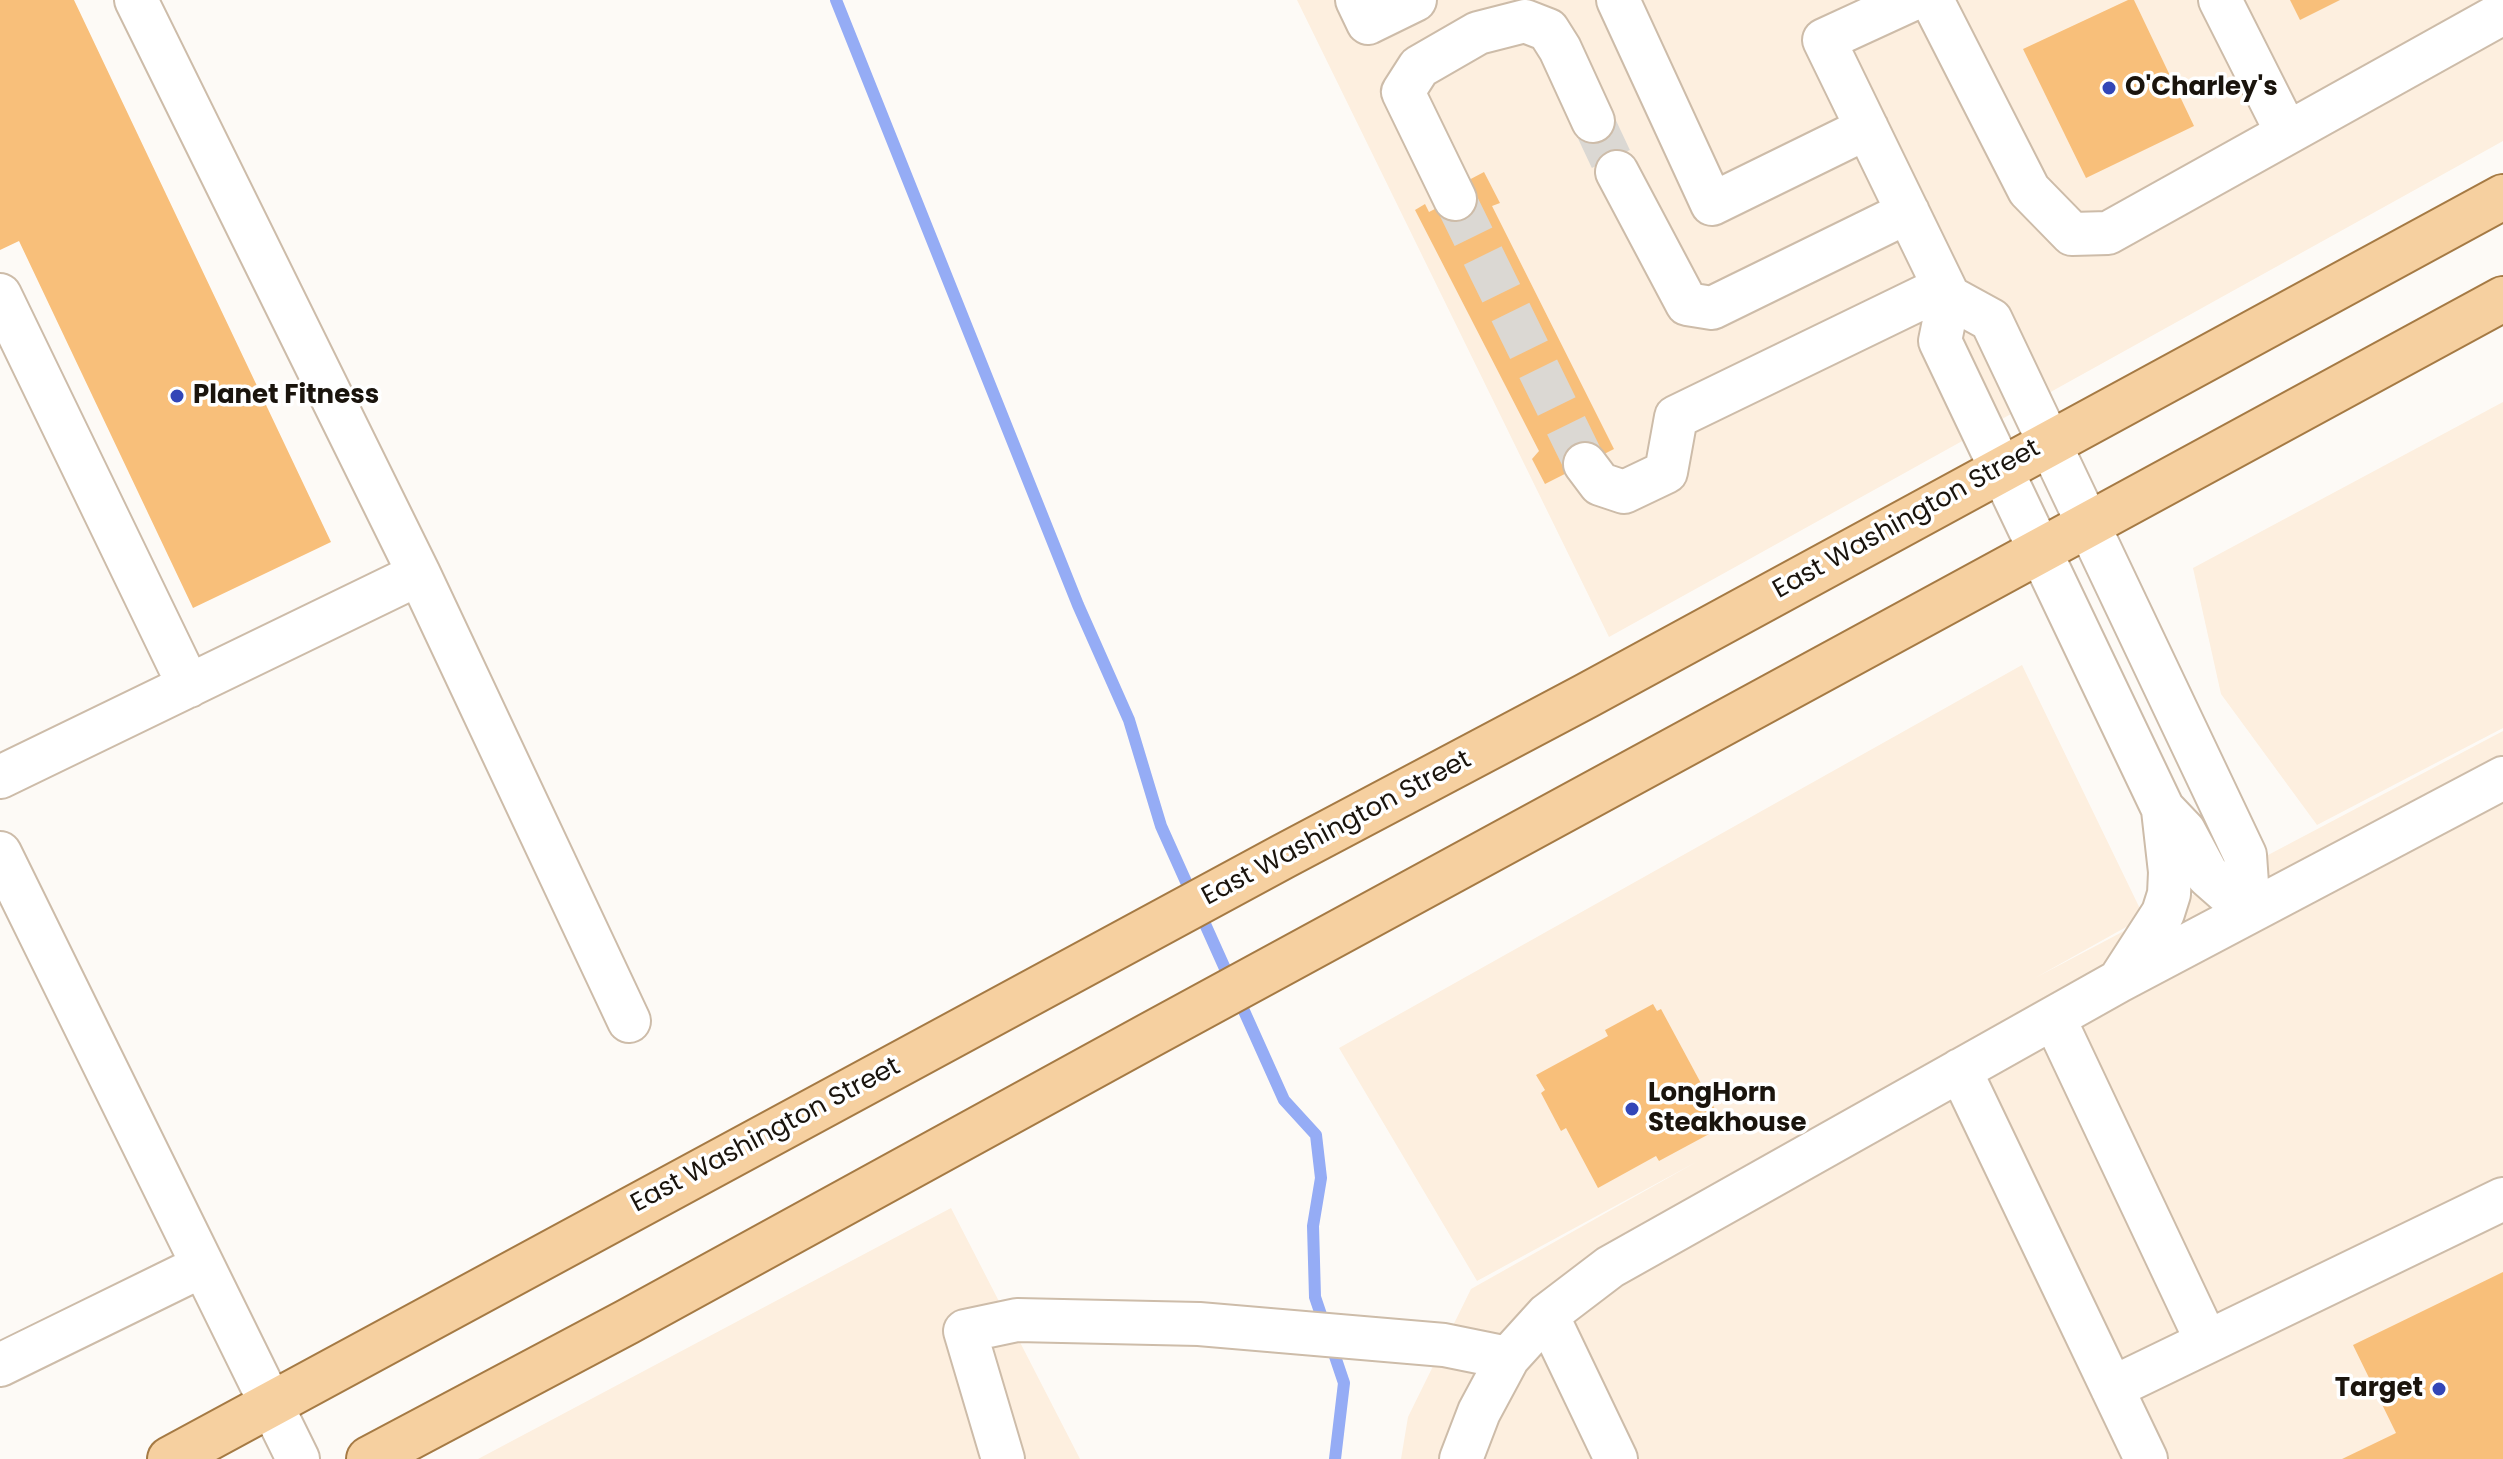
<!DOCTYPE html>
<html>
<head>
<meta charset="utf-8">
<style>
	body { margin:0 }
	canvas { display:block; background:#fdfaf6 }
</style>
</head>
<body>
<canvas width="2503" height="1459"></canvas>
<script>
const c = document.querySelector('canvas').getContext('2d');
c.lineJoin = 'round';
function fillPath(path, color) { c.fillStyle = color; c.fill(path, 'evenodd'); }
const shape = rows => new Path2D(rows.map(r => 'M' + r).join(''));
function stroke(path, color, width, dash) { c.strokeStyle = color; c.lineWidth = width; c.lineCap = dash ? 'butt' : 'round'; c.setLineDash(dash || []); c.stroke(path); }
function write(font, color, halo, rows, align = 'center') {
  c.font = font + ' Poppins,sans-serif'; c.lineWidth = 7; c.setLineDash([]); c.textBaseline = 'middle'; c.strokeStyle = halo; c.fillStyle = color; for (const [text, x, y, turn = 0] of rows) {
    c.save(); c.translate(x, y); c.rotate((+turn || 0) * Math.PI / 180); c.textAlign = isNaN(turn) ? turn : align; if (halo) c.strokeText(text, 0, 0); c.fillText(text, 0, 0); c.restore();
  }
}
fillPath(shape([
	[1297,0,2503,0,2503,141,1609,637],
	[2503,402,2503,728,2317,825,2221,694,2193,568],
	[2022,665,2144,917,2035,978,2503,731,2503,1459,1401,1459,1408,1417,1471,1289,1698,1161,1477,1281,1339,1048],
	[951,1208,1080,1459,478,1459]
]), '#fdefdf');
stroke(shape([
	[836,0,1078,605,1129,720,1161,826,1284,1100,1316,1135,1321,1178,1313,1226,1315,1297,1344,1383,1335,1459]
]), '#95acf5', 12);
fillPath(shape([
	[0,0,74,0,331,542,193,608,19,241,0,250],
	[2128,0,2134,0,2194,126,2086,178,2023,49],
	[2290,0,2340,0,2300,20],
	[1484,172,1500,203,1492,206,1614,449,1545,484,1532,459,1539,451,1415,210,1425,204,1429,212,1470,191,1465,182],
	[1653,1004,1657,1011,1661,1009,1724,1126,1659,1161,1656,1156,1598,1188,1566,1128,1561,1131,1541,1093,1545,1090,1536,1075,1608,1036,1605,1030],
	[2503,1272,2503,1459,2342,1459,2396,1433,2353,1345]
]), '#f8bf7a');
stroke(shape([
	[1593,121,1617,172],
	[1455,199,1585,464]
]), '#dbd8d3', 42, [42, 21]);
const minor = shape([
	[136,0,419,574,629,1021],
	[1357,0,1368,23,1415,0],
	[1618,0,1712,204,1867,128],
	[1911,0,1824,40,1949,297,1991,320,2245,855,2249,912],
	[1932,0,2029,190,2072,234,2108,233,2503,13],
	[2220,0,2287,133],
	[1617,172,1687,304,1712,308,1908,212],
	[1455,199,1403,92,1419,67,1478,33,1525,21,1548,30,1560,49,1593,121],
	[0,295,189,686],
	[1949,297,1940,341,2163,809,2184,831,2208,876,2249,912],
	[1585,464,1600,484,1624,492,1666,472,1676,417,1944,287],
	[0,777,419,574],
	[0,853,298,1459],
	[2121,978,2163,913,2169,894,2170,872,2163,810],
	[2054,1018,2207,1342],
	[1960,1070,2146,1459],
	[1547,1315,1616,1459],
	[0,1365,202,1266],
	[2112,1388,2503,1199],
	[1003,1459,965,1331,1017,1320,1199,1324,1444,1345,1508,1358],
	[1461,1459,1479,1412,1508,1358,1547,1315,1610,1267,2119,981,2503,778]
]);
const major = shape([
	[170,1459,1284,856,1586,696,2503,197],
	[369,1459,627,1322,1150,1035,2503,299]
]);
stroke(minor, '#cdbca9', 46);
stroke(major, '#a57a44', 48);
stroke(minor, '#fff', 42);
stroke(major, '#f6d0a0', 44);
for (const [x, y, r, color] of [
	[2109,88,8,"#3346b7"],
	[177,396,8,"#3346b7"],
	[1632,1109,8,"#3346b7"],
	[2439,1389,8,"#3346b7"]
]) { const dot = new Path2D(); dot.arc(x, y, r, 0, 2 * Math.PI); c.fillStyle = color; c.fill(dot); stroke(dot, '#fff', 3); }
write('bold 26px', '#1a140d', '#fff', [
	["O'Charley's",2125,88],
	["Planet Fitness",193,396],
	["LongHorn",1648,1094],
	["Steakhouse",1648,1124],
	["Target",2423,1389,"right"]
], 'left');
write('26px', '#1a140d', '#fff', [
	["East Washington Street",1907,520,-29],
	["East Washington Street",1337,829,-28],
	["East Washington Street",766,1136,-28]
]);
</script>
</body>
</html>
